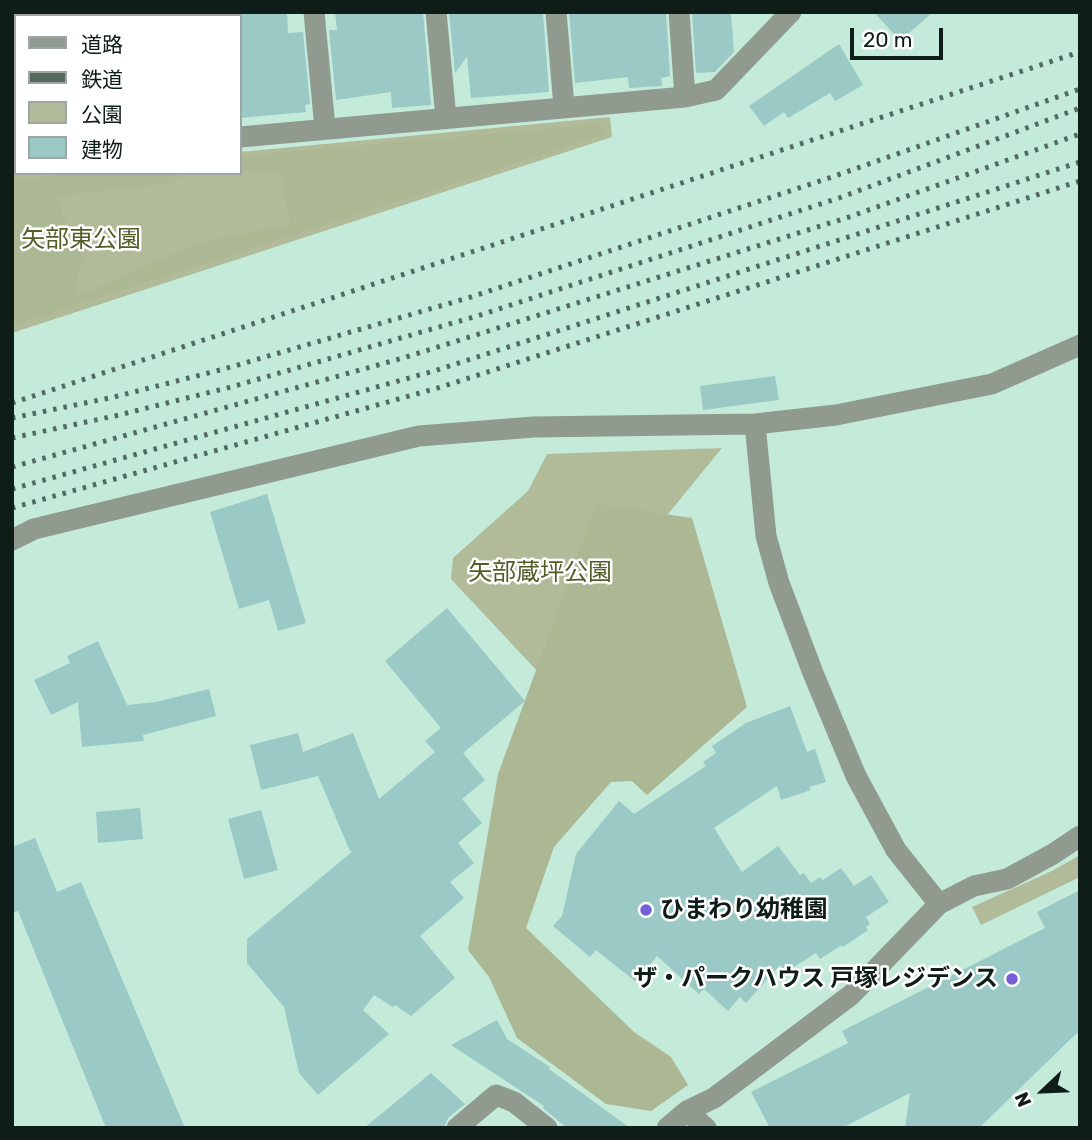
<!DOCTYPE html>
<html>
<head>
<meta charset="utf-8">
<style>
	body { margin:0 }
	#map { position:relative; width:1092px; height:1140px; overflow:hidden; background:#c4eada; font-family:Rubik,"Noto Sans JP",sans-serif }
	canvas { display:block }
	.frame { position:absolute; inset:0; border:14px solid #0f1d18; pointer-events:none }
	.legend { position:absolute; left:14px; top:14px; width:228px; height:161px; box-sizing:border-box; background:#fff; border:2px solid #9fa5a3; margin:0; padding:9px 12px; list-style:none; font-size:21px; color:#0f1d18 }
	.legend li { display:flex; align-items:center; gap:14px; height:35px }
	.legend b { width:35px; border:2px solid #9fa5a3 }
	.north { position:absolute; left:1008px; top:1056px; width:70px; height:70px; -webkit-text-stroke:5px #fff; paint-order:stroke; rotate:247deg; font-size:19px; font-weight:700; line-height:28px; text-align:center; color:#0f1d18 }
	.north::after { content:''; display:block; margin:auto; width:24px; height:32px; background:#0f1d18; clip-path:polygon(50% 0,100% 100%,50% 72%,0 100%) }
	.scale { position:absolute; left:850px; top:28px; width:93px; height:32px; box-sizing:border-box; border:4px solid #0f1d18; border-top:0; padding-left:9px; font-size:21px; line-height:24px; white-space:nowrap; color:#0f1d18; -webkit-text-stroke:5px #fff; paint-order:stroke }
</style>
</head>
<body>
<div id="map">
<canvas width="1092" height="1140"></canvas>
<div class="frame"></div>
<ul class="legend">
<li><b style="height:9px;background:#909a8f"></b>道路</li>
<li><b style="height:9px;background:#536a61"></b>鉄道</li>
<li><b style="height:19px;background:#b1bb99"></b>公園</li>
<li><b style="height:19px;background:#9ac9c6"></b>建物</li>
</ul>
<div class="north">N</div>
<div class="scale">20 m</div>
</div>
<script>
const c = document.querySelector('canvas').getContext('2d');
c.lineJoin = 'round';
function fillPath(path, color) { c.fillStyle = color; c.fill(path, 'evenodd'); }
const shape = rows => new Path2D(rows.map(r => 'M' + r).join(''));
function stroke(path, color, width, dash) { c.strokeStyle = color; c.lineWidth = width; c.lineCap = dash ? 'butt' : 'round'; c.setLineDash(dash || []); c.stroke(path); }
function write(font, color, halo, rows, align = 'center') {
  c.font = font + ' Rubik,"Noto Sans JP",sans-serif'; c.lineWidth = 5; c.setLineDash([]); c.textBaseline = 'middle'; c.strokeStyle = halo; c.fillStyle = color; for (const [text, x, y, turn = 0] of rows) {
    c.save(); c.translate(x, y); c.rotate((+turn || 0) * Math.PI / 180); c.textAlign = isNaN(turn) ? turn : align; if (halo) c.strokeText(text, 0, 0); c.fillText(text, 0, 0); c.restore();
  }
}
fillPath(shape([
	[610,117,612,137,12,333,12,174,240,173,240,152],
	[722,448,614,580,555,690,451,579,453,558,528,491,547,454],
	[1080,855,1080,877,981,925,972,907,1052,871]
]), '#b1bb99');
fillPath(shape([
	[601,124,603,135,20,323,14,321,12,180,78,173,185,173,173,183,55,196,83,257,73,298,199,243,290,225,281,173,240,170,240,156],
	[597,504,692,518,747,707,647,795,632,781,611,782,554,847,526,928,634,1032,671,1057,688,1085,651,1111,606,1104,517,1038,489,977,468,950,498,774]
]), '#acb794');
fillPath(shape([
	[240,12,287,12,288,33,303,32,310,104,305,105,306,112,240,118],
	[335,12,423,12,431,105,392,108,391,92,336,100,329,30,337,30],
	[449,12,543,12,549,92,471,98,467,57,455,73],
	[569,12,666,12,670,76,661,78,662,86,629,88,628,77,575,83],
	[692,12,731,12,734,52,715,72,696,73],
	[874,12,933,12,900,41],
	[839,44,863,85,835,101,830,93,788,118,784,112,764,126,749,106],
	[775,376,779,400,703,410,700,386],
	[267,494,306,623,278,631,269,600,239,609,210,512],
	[447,608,525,701,463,753,485,780,462,799,482,823,458,843,474,863,450,882,464,898,420,936,455,978,411,1016,395,1005,393,1007,374,995,363,1010,389,1034,318,1095,299,1073,284,1007,247,963,247,939,353,851,350,851,318,776,261,790,250,745,298,733,303,752,353,733,379,799,435,752,425,741,441,728,385,661],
	[98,641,127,705,156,702,209,689,216,716,143,735,144,741,82,747,78,702,51,715,34,680,70,663,67,656],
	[790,706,807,752,815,749,826,782,809,787,811,790,781,800,777,786,714,828,742,872,778,846,800,875,804,873,811,883,820,877,823,880,841,868,854,886,871,875,889,902,866,917,870,924,866,927,868,930,843,947,842,945,820,959,816,953,786,972,780,965,746,1003,740,997,728,1011,704,989,699,994,657,956,636,982,596,950,590,957,553,926,562,916,576,854,619,801,634,814,706,766,703,762,716,753,712,746,746,723],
	[140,808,143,839,98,843,96,812],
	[261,810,278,870,244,879,228,819],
	[35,838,57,892,81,882,185,1128,106,1128,18,911,12,913,12,847],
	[1080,890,1080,1030,979,1128,905,1128,910,1093,842,1128,770,1128,751,1092,848,1043,842,1031,1045,928,1037,912],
	[497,1020,507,1039,550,1067,549,1069,630,1128,567,1128,543,1108,544,1106,451,1045],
	[431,1073,465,1104,448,1118,444,1128,364,1128]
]), '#9ac9c6');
stroke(shape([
	[314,12,325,128],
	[436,12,446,118],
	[556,12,564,107],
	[679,12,685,97],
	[240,137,685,97,716,90,791,12],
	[12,160,16,159],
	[755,424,766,536,779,583,813,673,856,776,896,850,939,904],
	[12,540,34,529,419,436,534,427,755,424,836,415,992,384,1080,345],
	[687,1111,706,1128],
	[457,1128,496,1095,514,1102,547,1128],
	[667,1128,687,1111,714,1098,851,995,939,904,974,886,1007,879,1053,854,1080,836]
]), '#909a8f', 21);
stroke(shape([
	[12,403,1080,52],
	[12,418,114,397,224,369,471,297,832,177,1080,89],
	[12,438,119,415,231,387,477,316,839,198,1080,108],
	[12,467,403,358,849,217,1080,134],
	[12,489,434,371,1080,162],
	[12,508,441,387,1080,181]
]), '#536a61', 5, [3.5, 7]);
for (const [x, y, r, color] of [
	[646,910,7,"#745fd9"],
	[1012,979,7,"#745fd9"]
]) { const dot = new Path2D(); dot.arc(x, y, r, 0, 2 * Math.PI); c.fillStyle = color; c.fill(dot); stroke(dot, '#fff', 2.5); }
write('24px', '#515e28', '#fff', [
	["矢部東公園",81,240],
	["矢部蔵坪公園",540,573]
]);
write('bold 24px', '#0f1d18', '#fff', [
	["ひまわり幼稚園",660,910],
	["ザ・パークハウス 戸塚レジデンス",998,979,"right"]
], 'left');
</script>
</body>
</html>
